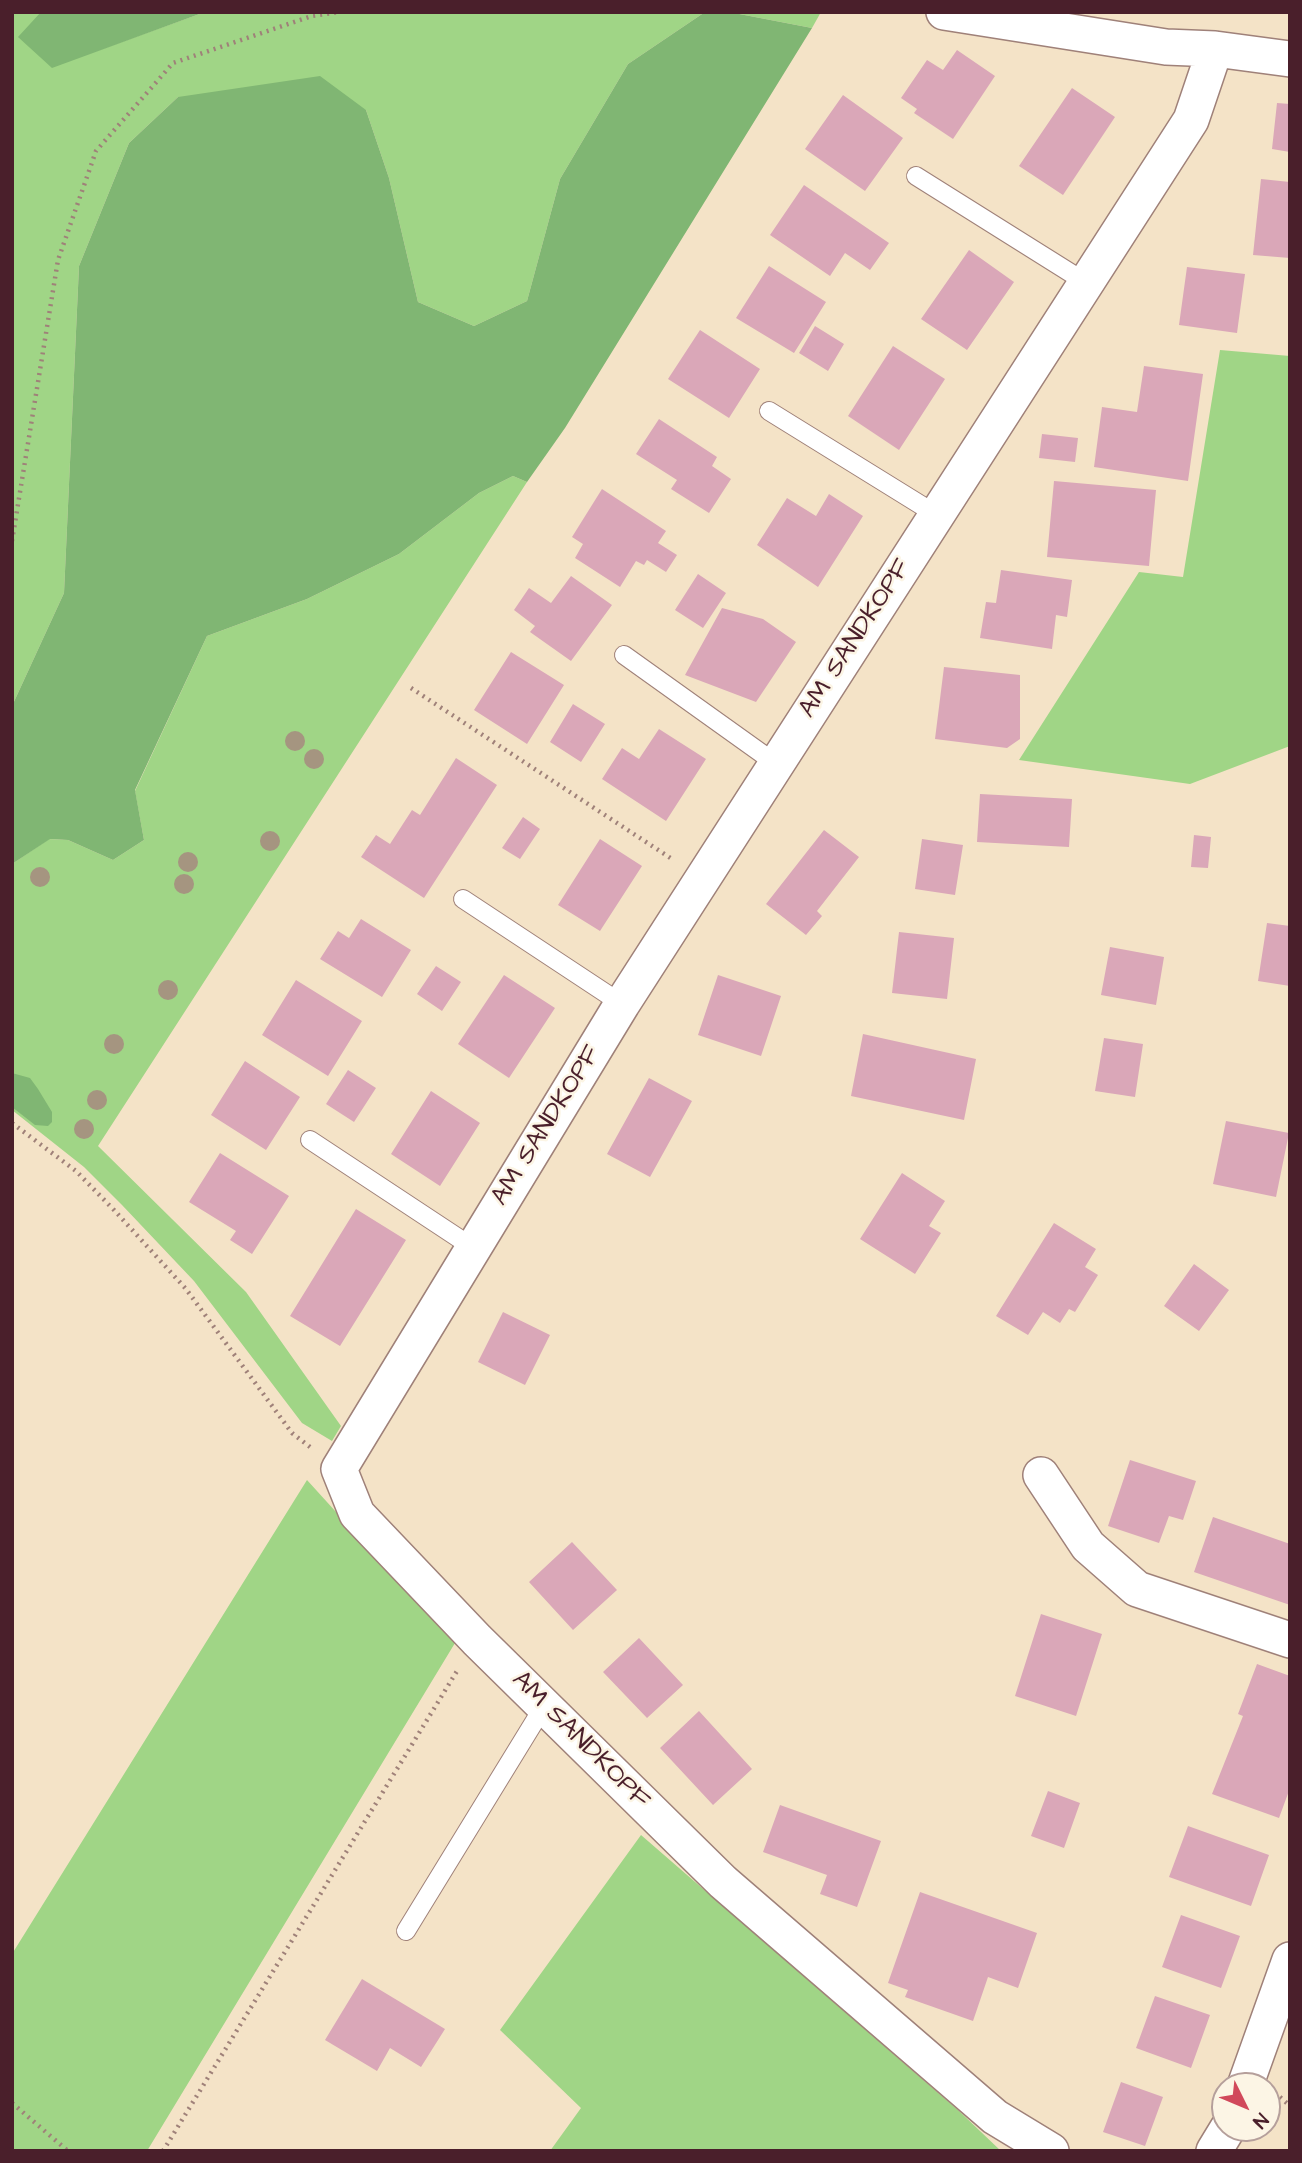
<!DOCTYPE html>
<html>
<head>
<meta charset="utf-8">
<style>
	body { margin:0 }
	#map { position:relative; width:1302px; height:2163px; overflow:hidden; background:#f4e3c7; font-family:"Architects Daughter",sans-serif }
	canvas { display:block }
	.frame { position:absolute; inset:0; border:14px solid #4a1f2b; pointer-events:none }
	.north { position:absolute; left:1211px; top:2072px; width:70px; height:70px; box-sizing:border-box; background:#fcf5e5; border:2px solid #b59f9b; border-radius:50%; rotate:133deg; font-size:19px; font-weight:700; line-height:28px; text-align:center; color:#4a1f2b }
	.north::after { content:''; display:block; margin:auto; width:24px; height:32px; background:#d1495b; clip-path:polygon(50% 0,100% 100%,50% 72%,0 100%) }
</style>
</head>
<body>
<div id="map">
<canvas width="1302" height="2163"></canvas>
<div class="frame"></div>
<div class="north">N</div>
</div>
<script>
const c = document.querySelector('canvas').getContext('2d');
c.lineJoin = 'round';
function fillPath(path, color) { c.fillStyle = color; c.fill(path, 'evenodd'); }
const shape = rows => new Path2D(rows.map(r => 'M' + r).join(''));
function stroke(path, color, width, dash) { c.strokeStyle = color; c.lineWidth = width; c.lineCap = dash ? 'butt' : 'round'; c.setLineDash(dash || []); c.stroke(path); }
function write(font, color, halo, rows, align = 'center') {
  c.font = font + ' "Architects Daughter",sans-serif'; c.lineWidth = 5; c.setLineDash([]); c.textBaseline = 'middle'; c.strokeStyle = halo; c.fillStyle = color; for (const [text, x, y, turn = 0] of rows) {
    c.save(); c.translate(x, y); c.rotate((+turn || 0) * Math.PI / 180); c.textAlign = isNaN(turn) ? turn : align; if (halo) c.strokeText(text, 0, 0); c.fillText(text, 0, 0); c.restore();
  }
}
fillPath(shape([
	[12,12,41,12,52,67,205,12,705,12,628,64,560,179,527,301,474,326,418,302,389,178,366,110,178,97,129,143,79,266,64,593,12,706],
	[729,12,821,12,812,28],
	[1220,350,1290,356,1290,746,1190,784,1019,760,1139,572,1183,577],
	[513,476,527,482,98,1146,246,1292,341,1426,332,1441,302,1423,194,1281,122,1205,84,1167,12,1110,12,864,49,839,68,840,113,860,144,840,135,791,207,636,307,599,399,554,479,493],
	[307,1480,455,1643,147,2151,12,2151,12,1954],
	[641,1835,959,2111,1001,2151,550,2151,581,2108,500,2030]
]), '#a0d586');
fillPath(shape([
	[41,12,205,12,52,68,18,37],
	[705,12,729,12,812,28,565,428,527,482,513,476,479,493,399,554,307,599,207,636,135,790,144,840,113,860,68,840,50,839,12,864,12,706,64,593,79,266,129,143,178,97,320,76,366,110,389,178,418,302,474,326,527,301,560,179,628,64],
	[12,1073,30,1078,38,1089,52,1112,52,1122,48,1126,35,1125,12,1107]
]), '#80b673');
fillPath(shape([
	[957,50,995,76,953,139,914,113,917,109,901,98,927,60,943,70],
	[1072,88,1115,117,1063,195,1019,166],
	[843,95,903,138,865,191,805,149],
	[1277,103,1290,104,1290,152,1272,149],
	[1261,179,1290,182,1290,258,1253,255],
	[804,185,889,243,870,270,845,253,830,276,770,235],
	[969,250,1014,282,967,350,921,319],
	[769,266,826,302,794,353,736,318],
	[1187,267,1245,274,1237,333,1179,325],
	[815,326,844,344,828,371,799,353],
	[700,330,760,369,729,418,668,379],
	[893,346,945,379,899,450,848,416],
	[1144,366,1203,374,1188,481,1094,467,1102,407,1137,412],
	[659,419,717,457,712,466,731,479,709,513,671,489,677,480,636,454],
	[1042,434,1078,438,1075,462,1039,458],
	[1054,481,1156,490,1149,566,1047,557],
	[602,489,666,531,658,543,677,555,666,572,647,560,644,565,636,561,620,587,575,558,583,544,572,537],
	[829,494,863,516,818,587,757,545,787,498,816,516],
	[1001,570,1072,580,1067,617,1056,615,1052,649,980,638,986,602,996,603],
	[698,574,726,593,703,628,675,610],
	[571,576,612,605,571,661,530,632,535,626,514,610,529,588,551,603],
	[722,608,763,619,796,642,756,702,685,675],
	[511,652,564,685,527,744,474,710],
	[944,667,1020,675,1020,739,1007,748,935,739],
	[573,704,605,724,581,762,550,742],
	[659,729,706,759,666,821,602,779,622,748,639,759],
	[456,758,497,785,424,898,361,857,376,835,390,844,412,810,420,815],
	[980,794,1072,799,1069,847,977,842],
	[523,817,540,829,520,859,502,848],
	[824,830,859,857,817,911,822,916,806,935,766,904],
	[1194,835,1211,837,1208,868,1191,867],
	[600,839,642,866,600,931,558,905],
	[922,839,963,845,955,895,915,889],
	[361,919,411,950,382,997,320,959,338,931,349,938],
	[1267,923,1290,926,1290,986,1258,981],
	[899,932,954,938,947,999,892,993],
	[1110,947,1164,957,1156,1005,1101,995],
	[436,966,461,982,442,1011,417,994],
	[504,975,555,1008,509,1078,458,1044],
	[718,975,781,996,761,1056,698,1035],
	[296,980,362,1021,328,1076,262,1035],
	[863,1034,976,1059,964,1120,851,1096],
	[1104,1038,1143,1044,1135,1097,1095,1091],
	[245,1061,300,1097,266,1150,211,1115],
	[348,1070,376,1088,354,1122,326,1104],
	[649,1078,692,1101,650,1177,607,1154],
	[431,1091,480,1123,440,1186,391,1154],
	[1226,1121,1289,1133,1276,1197,1213,1184],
	[220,1153,289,1196,252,1254,230,1240,236,1231,189,1202],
	[902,1173,945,1201,929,1226,941,1233,915,1274,860,1239],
	[356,1209,406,1240,340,1346,290,1316],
	[1054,1223,1096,1249,1085,1267,1098,1275,1075,1312,1069,1309,1060,1323,1043,1312,1028,1335,996,1316],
	[1194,1264,1229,1290,1199,1331,1164,1306],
	[503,1312,550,1335,525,1385,478,1362],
	[1130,1460,1196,1481,1183,1520,1169,1516,1159,1543,1108,1526],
	[1213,1517,1290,1544,1290,1605,1194,1572],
	[572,1542,617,1590,573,1630,529,1582],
	[1041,1614,1102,1634,1076,1716,1015,1696],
	[639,1638,683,1685,647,1718,603,1672],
	[1257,1664,1290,1676,1290,1788,1279,1818,1212,1794,1243,1716,1238,1714],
	[699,1711,752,1769,713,1805,660,1748],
	[1048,1791,1080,1803,1064,1848,1031,1836],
	[780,1805,881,1841,857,1907,820,1894,827,1875,763,1852],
	[1188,1826,1269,1855,1251,1906,1169,1877],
	[920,1892,1037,1933,1018,1988,988,1977,973,2021,905,1997,908,1990,888,1983],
	[1181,1915,1240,1936,1221,1988,1162,1967],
	[362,1979,445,2029,421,2067,390,2048,377,2071,325,2040],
	[1155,1996,1210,2015,1191,2068,1136,2048],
	[1121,2082,1163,2097,1145,2146,1103,2132]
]), '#daa7b8');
const lane = shape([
	[916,176,1085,282],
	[769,411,937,515],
	[624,655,775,763],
	[463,899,622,1004],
	[310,1140,472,1247],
	[406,1931,544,1706]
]);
const street = shape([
	[944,12,1166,47,1215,49,1290,59],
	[1041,1475,1088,1546,1137,1589,1290,1640],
	[1245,2086,1290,1960],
	[1051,2151,995,2117,723,1882,477,1640,357,1514,339,1469,622,1004,1191,120,1215,49],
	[1214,2151,1228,2128]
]);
stroke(lane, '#9f8179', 20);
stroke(street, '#9f8179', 38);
stroke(shape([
	[12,541,58,260,96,151,173,63,312,16,340,12],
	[411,688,672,859],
	[12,1123,76,1171,114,1210,186,1289,292,1433,310,1447],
	[1280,2097,1290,2106],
	[12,2103,68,2151],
	[163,2151,457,1671]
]), '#9f8179', 4.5, [2, 5]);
stroke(lane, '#fff', 18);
stroke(street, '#fff', 35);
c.fillStyle = '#a59580';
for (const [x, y] of [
	[295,741],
	[314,759],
	[270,841],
	[188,862],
	[40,877],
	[184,884],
	[168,990],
	[114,1044],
	[97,1100],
	[84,1129]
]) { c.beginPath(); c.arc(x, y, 10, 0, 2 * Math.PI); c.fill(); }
write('26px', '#4a1f2b', '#fcf5e5', [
	["AM SANDKOPF",856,639,-57],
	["AM SANDKOPF",547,1126,-58],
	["AM SANDKOPF",580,1741,45]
]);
</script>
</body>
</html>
